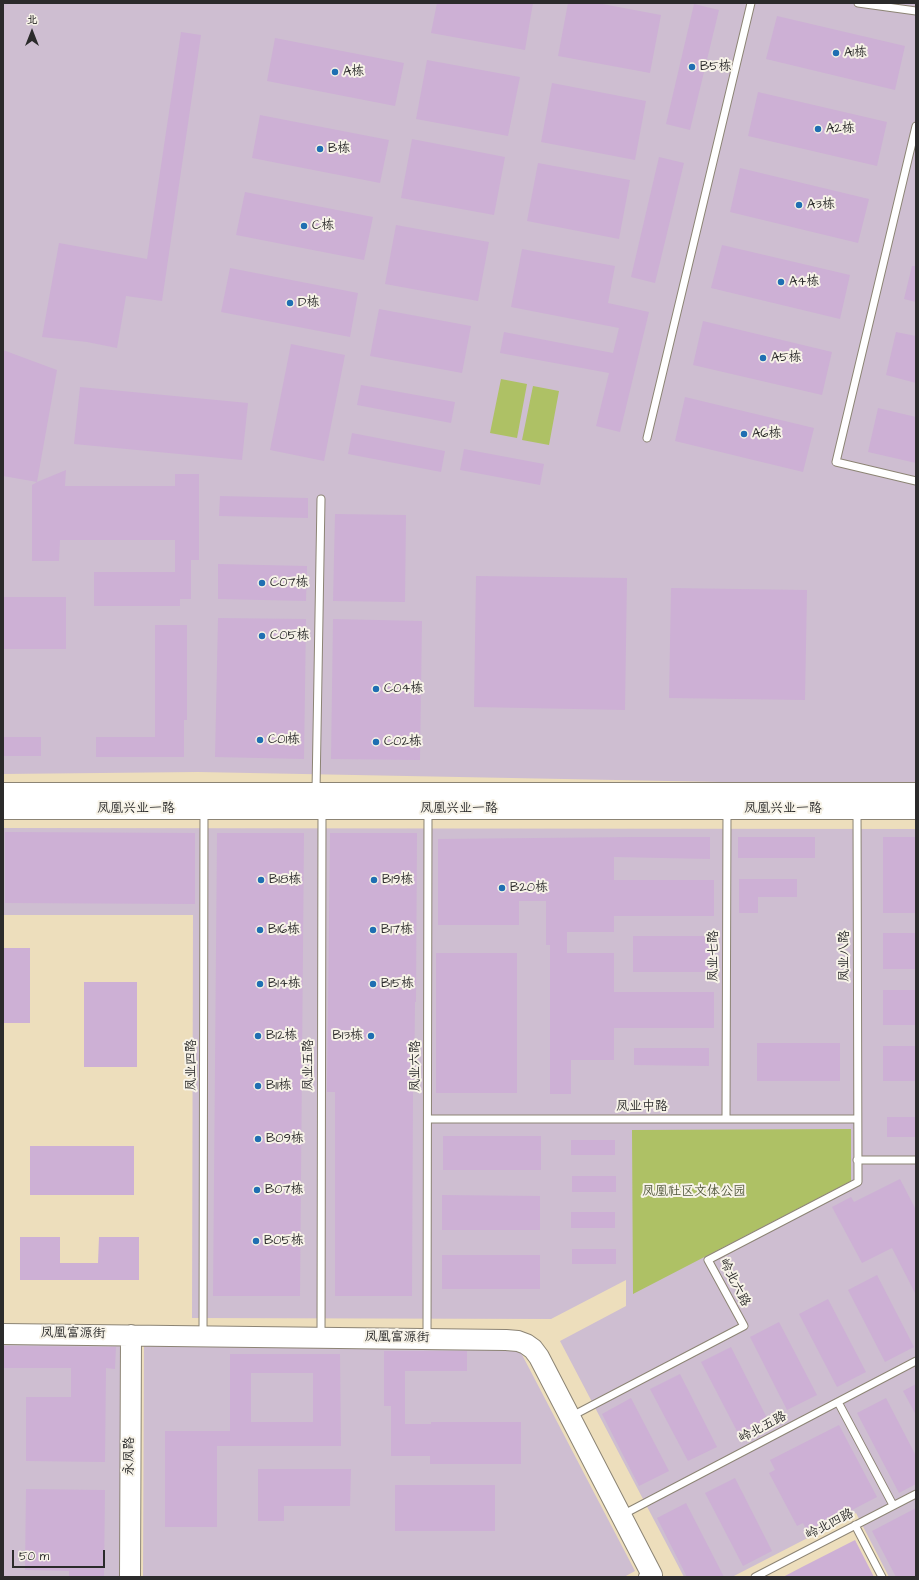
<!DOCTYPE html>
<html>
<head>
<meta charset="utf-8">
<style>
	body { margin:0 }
	#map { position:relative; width:919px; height:1580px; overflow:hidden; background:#eddebc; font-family:"Architects Daughter","LXGW WenKai TC",sans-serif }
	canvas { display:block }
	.frame { position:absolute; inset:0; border:4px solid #2b2b2b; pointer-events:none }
	.north { position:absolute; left:12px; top:12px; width:40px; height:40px; -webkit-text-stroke:3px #f7f3e8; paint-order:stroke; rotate:0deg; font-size:11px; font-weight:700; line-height:16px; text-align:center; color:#2b2b2b }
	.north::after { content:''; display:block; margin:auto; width:14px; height:18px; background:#2b2b2b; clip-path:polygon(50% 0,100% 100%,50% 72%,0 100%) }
	.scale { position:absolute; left:12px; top:1550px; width:93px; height:18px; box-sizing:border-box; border:2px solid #2b2b2b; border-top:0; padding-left:5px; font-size:12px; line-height:14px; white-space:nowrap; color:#2b2b2b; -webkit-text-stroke:3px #f7f3e8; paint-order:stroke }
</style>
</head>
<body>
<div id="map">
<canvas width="919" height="1580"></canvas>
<div class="frame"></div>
<div class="north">北</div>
<div class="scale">50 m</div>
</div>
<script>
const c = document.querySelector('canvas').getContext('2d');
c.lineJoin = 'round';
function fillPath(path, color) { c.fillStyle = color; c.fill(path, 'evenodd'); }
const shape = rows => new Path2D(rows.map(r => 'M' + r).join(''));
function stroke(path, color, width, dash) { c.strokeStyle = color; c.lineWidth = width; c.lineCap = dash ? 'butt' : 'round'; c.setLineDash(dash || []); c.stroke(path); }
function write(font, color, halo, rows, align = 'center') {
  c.font = font + ' "Architects Daughter","LXGW WenKai TC",sans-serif'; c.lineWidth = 4; c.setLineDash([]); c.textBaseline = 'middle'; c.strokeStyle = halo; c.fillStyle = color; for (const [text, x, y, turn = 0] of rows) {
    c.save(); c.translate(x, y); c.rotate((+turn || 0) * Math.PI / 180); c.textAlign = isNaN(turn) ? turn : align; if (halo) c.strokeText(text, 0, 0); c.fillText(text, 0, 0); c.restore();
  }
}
fillPath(shape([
	[3,3,916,3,916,783,825,784,198,772,3,774],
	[3,828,916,829,916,1577,889,1577,856,1513,732,1577,684,1577,560,1341,626,1306,626,1280,551,1319,192,1318,193,915,3,915],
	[3,1343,122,1344,120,1577,3,1577],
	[144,1346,518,1347,635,1571,624,1577,143,1577]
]), '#cebed1');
fillPath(shape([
	[501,379,527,384,517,438,490,433],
	[533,386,559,391,549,445,522,440],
	[851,1129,851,1181,633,1294,632,1130]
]), '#aec165');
fillPath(shape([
	[437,3,533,3,525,50,431,33],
	[568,3,597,3,661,15,650,73,558,56],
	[694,4,719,10,690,130,666,124],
	[777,16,905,46,895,90,766,59],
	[181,32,201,35,162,301,126,296,117,348,87,342,42,337,59,243,147,259],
	[275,38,404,63,395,106,267,81],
	[427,60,520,77,508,136,416,119],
	[552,83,646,101,635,160,541,142],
	[758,92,887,122,877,166,748,136],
	[260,115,389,140,380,183,252,158],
	[412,139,505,157,494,215,401,198],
	[659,157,684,163,655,283,631,277],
	[538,163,630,180,619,239,527,221],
	[740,168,869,199,858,243,730,212],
	[245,192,373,217,364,260,236,235],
	[396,225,489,242,478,301,385,284],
	[722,245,850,275,840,319,711,288],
	[522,249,615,266,608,303,649,312,620,432,596,426,609,373,500,353,504,332,613,353,619,328,511,307],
	[912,266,916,266,916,302,904,299],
	[230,268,358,293,350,337,221,312],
	[379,309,471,326,462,373,370,356],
	[703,321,832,352,822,395,693,365],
	[896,332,916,336,916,383,886,375],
	[291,344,345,355,324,461,270,450],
	[3,350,57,370,37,482,66,470,65,486,175,486,175,474,199,474,199,560,191,560,191,599,180,599,180,606,94,606,94,572,175,572,175,540,60,540,59,561,32,561,32,485,37,482,3,476],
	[361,385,455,402,451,423,357,405],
	[80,387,248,403,242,460,74,444],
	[685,397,814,428,803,472,675,441],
	[878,408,916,417,916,463,868,452],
	[352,433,445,451,441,472,348,454],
	[464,449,544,464,540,485,460,470],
	[220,496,308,498,308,518,219,516],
	[335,514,406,515,405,602,333,601],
	[218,564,307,566,306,601,218,599],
	[476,576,627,578,625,710,474,707],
	[671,588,807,590,805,700,669,698],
	[3,597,66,597,66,649,3,649],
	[218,618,306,619,304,759,215,757],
	[333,619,422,621,420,760,331,759],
	[155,625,187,625,187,720,184,720,184,757,96,757,96,737,155,737],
	[3,737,41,737,41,756,3,756],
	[5,832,195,833,195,904,5,903],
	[217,833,304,833,300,1296,213,1296],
	[330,833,417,833,416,1002,415,1002,414,1092,413,1092,412,1296,335,1296,335,1092,327,1092],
	[633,837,710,837,710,859,614,857,614,880,714,880,714,916,614,916,614,932,567,932,567,953,614,953,614,992,714,992,714,1028,614,1028,614,1060,571,1060,571,1094,550,1094,550,945,546,945,546,901,519,901,519,925,438,925,438,839],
	[738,837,815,837,815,858,738,858],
	[883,837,916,837,916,913,883,913],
	[739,879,797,879,797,897,758,897,758,913,739,913],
	[883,933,916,933,916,969,883,969],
	[633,936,714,936,714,972,633,972],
	[3,948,30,948,30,1023,3,1023],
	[436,953,517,953,517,1093,436,1093],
	[84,982,137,982,137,1067,84,1067],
	[883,990,916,990,916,1025,883,1025],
	[757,1043,840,1043,840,1081,757,1081],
	[883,1046,916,1046,916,1081,883,1081],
	[634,1048,709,1048,709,1066,634,1065],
	[887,1117,916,1117,916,1137,887,1137],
	[443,1136,541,1136,541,1170,443,1170],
	[571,1140,615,1140,615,1155,571,1155],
	[30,1146,134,1146,134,1195,30,1195],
	[572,1176,616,1176,616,1192,572,1192],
	[900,1179,916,1210,916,1295,892,1248,862,1263,832,1207,851,1197,854,1202],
	[442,1195,540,1196,540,1230,442,1230],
	[571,1212,615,1212,615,1228,571,1228],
	[20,1237,60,1237,60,1263,98,1263,99,1237,139,1237,139,1280,20,1280],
	[572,1249,616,1249,616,1264,572,1264],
	[442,1255,540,1255,540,1289,442,1289],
	[877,1275,914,1347,885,1362,848,1290],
	[828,1299,866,1372,837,1387,799,1314],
	[779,1322,817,1395,787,1410,750,1337],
	[3,1346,116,1347,115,1369,106,1368,105,1462,26,1461,26,1397,71,1397,71,1368,3,1368],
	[731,1347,768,1420,739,1435,701,1362],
	[384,1351,467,1351,467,1371,405,1371,405,1424,431,1424,431,1422,521,1422,521,1464,430,1464,430,1456,391,1456,391,1406,384,1406],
	[230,1354,340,1354,341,1446,217,1446,217,1527,165,1527,165,1431,230,1431],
	[251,1373,313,1373,313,1422,251,1422],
	[680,1374,717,1447,688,1461,650,1389],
	[916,1384,916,1415,903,1391],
	[631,1398,669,1471,639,1486,602,1414],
	[886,1398,916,1456,916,1484,899,1493,857,1413],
	[839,1425,877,1497,808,1533,803,1523,797,1526,769,1473,775,1470,770,1460],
	[258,1469,351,1469,350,1506,284,1506,284,1521,258,1521],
	[735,1478,772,1551,743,1566,705,1493],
	[395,1485,495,1485,495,1531,395,1531],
	[26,1489,105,1490,104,1577,69,1577,69,1571,25,1570],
	[686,1503,724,1577,687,1577,657,1518],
	[916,1508,916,1577,896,1577,872,1531],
	[855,1540,874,1577,783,1577,802,1567]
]), '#cdb0d5');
const lane = shape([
	[858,3,916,11],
	[916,126,836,462,916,481],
	[647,438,751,3],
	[316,791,321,499],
	[428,1119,857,1119],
	[726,1119,727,810],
	[857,1160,916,1160],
	[203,1335,204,809],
	[321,1336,322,810],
	[427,1339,428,811],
	[838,1402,893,1505],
	[570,1417,744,1326,708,1260,858,1182,857,809],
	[622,1515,916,1361],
	[855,1525,882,1577],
	[755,1577,916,1494]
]);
const secondary = shape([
	[3,793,916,793],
	[3,809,916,809],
	[3,1334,506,1340,518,1341,526,1344,533,1349,539,1357,652,1575,649,1577],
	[130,1577,131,1335]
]);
stroke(lane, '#8c8474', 9);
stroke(secondary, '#8c8474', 22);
stroke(lane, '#fff', 7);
stroke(secondary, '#fff', 20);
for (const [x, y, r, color] of [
	[836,53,4,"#1f6fb2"],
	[692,67,4,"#1f6fb2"],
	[335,72,4,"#1f6fb2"],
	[818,129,4,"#1f6fb2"],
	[320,149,4,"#1f6fb2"],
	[799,205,4,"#1f6fb2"],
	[304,226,4,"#1f6fb2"],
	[781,282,4,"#1f6fb2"],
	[290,303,4,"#1f6fb2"],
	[763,358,4,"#1f6fb2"],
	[744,434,4,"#1f6fb2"],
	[262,583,4,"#1f6fb2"],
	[262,636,4,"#1f6fb2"],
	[376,689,4,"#1f6fb2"],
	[260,740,4,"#1f6fb2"],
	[376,742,4,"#1f6fb2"],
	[261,880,4,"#1f6fb2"],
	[374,880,4,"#1f6fb2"],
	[502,888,4,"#1f6fb2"],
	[260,930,4,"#1f6fb2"],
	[373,930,4,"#1f6fb2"],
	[260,984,4,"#1f6fb2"],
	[373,984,4,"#1f6fb2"],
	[258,1036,4,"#1f6fb2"],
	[371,1036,4,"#1f6fb2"],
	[258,1086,4,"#1f6fb2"],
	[258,1139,4,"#1f6fb2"],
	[257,1190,4,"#1f6fb2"],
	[256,1241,4,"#1f6fb2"]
]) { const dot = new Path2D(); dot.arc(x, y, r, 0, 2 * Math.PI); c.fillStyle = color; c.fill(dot); stroke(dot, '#f7f3e8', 1.5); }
write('13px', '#2b2b2b', '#f7f3e8', [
	["A1栋",844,53],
	["B5栋",700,67],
	["A栋",343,72],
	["A2栋",826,129],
	["B栋",328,149],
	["A3栋",807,205],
	["C栋",312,226],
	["A4栋",789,282],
	["D栋",298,303],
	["A5栋",771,358],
	["A6栋",752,434],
	["C07栋",270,583],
	["C05栋",270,636],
	["C04栋",384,689],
	["C01栋",268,740],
	["C02栋",384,742],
	["B18栋",269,880],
	["B19栋",382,880],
	["B20栋",510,888],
	["B16栋",268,930],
	["B17栋",381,930],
	["B14栋",268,984],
	["B15栋",381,984],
	["B12栋",266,1036],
	["B13栋",363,1036,"right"],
	["B11栋",266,1086],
	["B09栋",266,1139],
	["B07栋",265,1190],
	["B05栋",264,1241]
], 'left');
write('13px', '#2b2b2b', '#f7f3e8', [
	["凤凰兴业一路",136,809],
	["凤凰兴业一路",459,809],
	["凤凰兴业一路",783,809],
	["凤业七路",714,956,-90],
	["凤业八路",845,956,-90],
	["凤业四路",192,1065,-90],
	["凤业五路",309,1065,-90],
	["凤业六路",416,1066,-90],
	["凤业中路",642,1107],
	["岭北六路",734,1283,63],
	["凤凰富源街",73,1334,1],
	["凤凰富源街",397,1338,1],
	["岭北五路",763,1428,-28],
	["永凤路",130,1456,-90],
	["岭北四路",830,1525,-27]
]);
write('13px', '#52583c', '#f7f3e8', [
	["凤凰社区文体公园",694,1192]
]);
</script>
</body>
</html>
